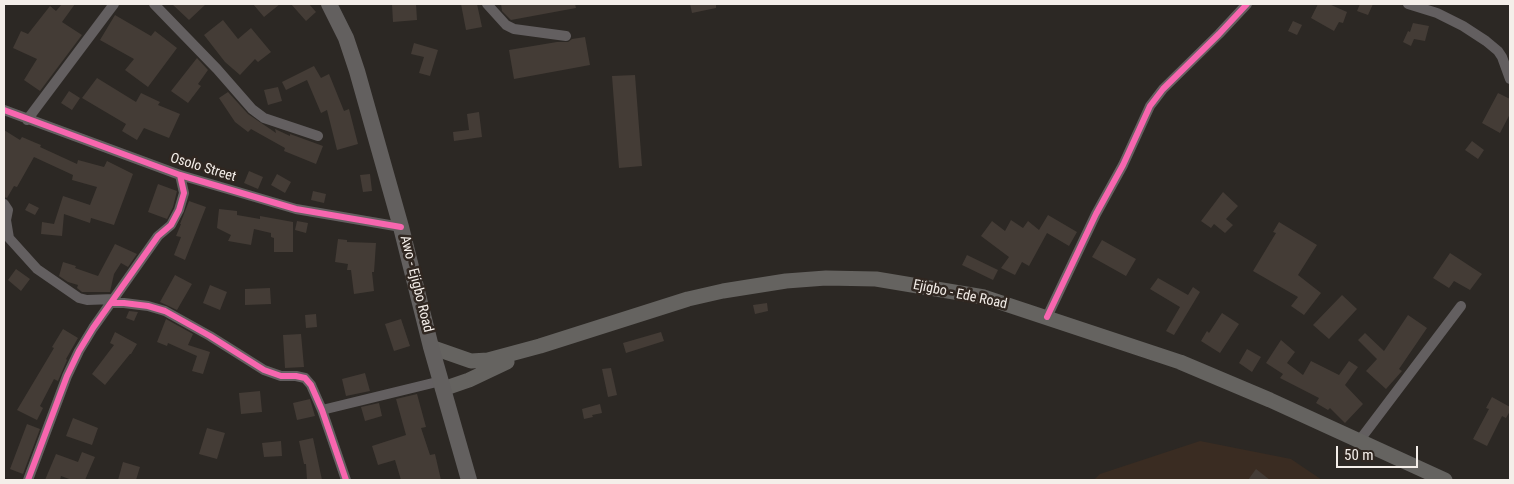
<!DOCTYPE html>
<html>
<head>
<meta charset="utf-8">
<style>
	body { margin:0 }
	#map { position:relative; width:1514px; height:484px; overflow:hidden; background:#2c2824; font-family:"Roboto Condensed",sans-serif }
	canvas { display:block }
	.frame { position:absolute; inset:0; border:5px solid #f4eee9; pointer-events:none }
	.scale { position:absolute; left:1336px; top:446px; width:82px; height:22px; box-sizing:border-box; border:2px solid #f4eee9; border-top:0; padding-left:6px; font-size:15px; line-height:18px; white-space:nowrap; color:#f4eee9; -webkit-text-stroke:4px #302721; paint-order:stroke }
</style>
</head>
<body>
<div id="map">
<canvas width="1514" height="484"></canvas>
<div class="frame"></div>
<div class="scale">50 m</div>
</div>
<script>
const c = document.querySelector('canvas').getContext('2d');
c.lineJoin = 'round';
function fillPath(path, color) { c.fillStyle = color; c.fill(path, 'evenodd'); }
const shape = rows => new Path2D(rows.map(r => 'M' + r).join(''));
function stroke(path, color, width, dash) { c.strokeStyle = color; c.lineWidth = width; c.lineCap = dash ? 'butt' : 'round'; c.setLineDash(dash || []); c.stroke(path); }
function write(font, color, halo, rows, align = 'center') {
  c.font = font + ' "Roboto Condensed",sans-serif'; c.lineWidth = 5; c.setLineDash([]); c.textBaseline = 'middle'; c.strokeStyle = halo; c.fillStyle = color; for (const [text, x, y, turn = 0] of rows) {
    c.save(); c.translate(x, y); c.rotate((+turn || 0) * Math.PI / 180); c.textAlign = isNaN(turn) ? turn : align; if (halo) c.strokeText(text, 0, 0); c.fillText(text, 0, 0); c.restore();
  }
}
fillPath(shape([
	[1200,441,1291,459,1322,480,1094,480,1100,474]
]), '#3a2c22');
fillPath(shape([
	[62,4,75,4,62,22,82,35,40,91,24,80,37,59,13,48,21,31,28,34,50,6,56,11],
	[172,4,206,4,189,20],
	[253,4,280,4,264,17],
	[291,4,309,4,316,12,306,21],
	[392,4,416,4,417,20,393,22],
	[461,4,477,4,482,27,466,30],
	[501,4,575,4,576,8,511,20,502,11],
	[690,4,716,4,716,8,692,13],
	[1318,4,1329,4,1347,12,1343,23,1339,22,1334,31,1311,18],
	[1360,4,1373,4,1368,15,1357,11],
	[115,15,151,36,155,31,177,48,148,87,125,70,134,59,100,40],
	[223,20,238,39,251,28,271,52,258,62,255,59,240,75,225,62,204,35],
	[1293,21,1302,25,1297,35,1288,31],
	[1413,23,1429,26,1425,41,1414,39,1411,46,1403,42,1408,31,1410,32],
	[585,37,590,65,514,79,509,50,557,42,568,42,572,39],
	[414,43,438,50,430,76,419,73,424,57,411,54],
	[197,58,208,70,198,84,201,86,188,103,171,91],
	[314,66,321,78,329,74,344,111,349,109,358,144,337,150,327,110,321,113,307,80,286,90,282,82],
	[635,75,642,166,619,168,612,76],
	[97,78,136,102,141,93,160,102,158,105,180,114,169,138,144,128,137,140,122,131,126,124,82,98],
	[278,87,282,101,268,105,264,90],
	[69,91,80,98,72,110,61,103],
	[228,92,248,114,276,133,275,129,290,136,290,134,323,146,316,164,284,151,285,148,251,129,248,132,235,122,219,98],
	[1498,93,1510,99,1510,114,1500,133,1482,123],
	[479,112,482,137,454,141,453,132,469,130,467,114],
	[4,130,20,140,22,137,36,143,41,145,40,147,77,164,78,160,104,167,107,161,133,174,114,225,91,218,90,223,64,214,62,236,41,234,42,222,54,224,63,196,90,205,97,187,72,180,73,175,34,157,17,187,14,186,7,198,4,197],
	[1472,141,1484,150,1478,159,1465,150],
	[249,171,263,177,258,189,244,183],
	[277,174,291,182,285,193,271,185],
	[370,174,372,191,363,192,360,175],
	[158,184,177,191,173,207,167,219,148,212],
	[313,191,326,194,324,203,311,200],
	[1223,192,1238,206,1226,219,1233,225,1225,233,1214,224,1211,228,1201,221],
	[189,201,206,207,185,260,174,255,181,237,176,236,181,224,180,224],
	[29,203,39,208,35,215,25,210],
	[219,209,237,211,237,215,260,219,260,216,293,222,293,252,274,252,274,238,271,237,271,233,254,229,251,245,228,241,231,235,217,228],
	[1048,215,1077,232,1069,246,1047,233,1029,266,1022,262,1015,275,1001,268,1009,257,981,236,992,221,1005,231,1011,220,1023,228,1028,221,1039,230],
	[297,221,308,223,306,233,295,230],
	[1279,222,1317,245,1298,275,1321,293,1304,315,1291,306,1298,297,1253,271,1276,233,1273,232],
	[338,239,347,240,347,242,376,243,374,272,372,272,374,291,354,294,351,270,347,270,348,264,335,262],
	[1102,240,1136,259,1126,276,1092,257],
	[115,244,137,254,128,267,121,263,114,274,110,292,82,292,77,288,78,285,68,282,59,276,63,262,76,266,75,268,98,276],
	[1450,253,1482,274,1470,290,1454,281,1449,288,1433,278],
	[967,255,998,270,993,280,962,265],
	[16,269,30,279,21,291,8,280],
	[175,275,192,284,177,310,160,302],
	[1158,278,1188,295,1193,287,1200,292,1174,335,1166,331,1180,307,1150,289],
	[210,285,227,292,220,310,203,303],
	[270,288,271,304,245,305,245,289],
	[1342,295,1357,309,1329,339,1313,325],
	[767,303,768,311,755,314,753,305],
	[129,311,138,312,134,321,126,318],
	[1222,313,1239,324,1220,353,1201,341,1207,331,1209,333],
	[316,314,317,327,306,328,305,315],
	[1408,315,1427,328,1399,369,1402,371,1386,389,1366,371,1377,359,1358,340,1365,333,1384,351],
	[166,319,193,334,188,345,210,352,203,374,192,371,197,356,168,343,167,346,157,342],
	[401,319,410,346,394,351,385,324],
	[63,329,78,338,66,359,67,360,58,381,54,379,40,406,43,408,37,420,17,410,54,348,52,347],
	[115,332,137,344,131,354,130,354,105,385,92,374,114,345,110,343],
	[661,332,664,341,626,353,623,343],
	[301,334,304,367,285,368,283,335],
	[1281,340,1295,352,1287,363,1303,375,1311,361,1339,375,1349,361,1358,367,1345,385,1363,404,1345,423,1330,408,1328,410,1316,403,1319,398,1280,378,1283,374,1266,363],
	[1247,349,1261,357,1252,372,1239,363],
	[611,368,617,395,608,397,602,369],
	[365,373,370,391,346,396,342,379],
	[260,391,262,412,241,414,239,393],
	[417,394,426,427,421,428,430,455,435,454,441,480,401,480,395,460,378,465,372,446,406,435,396,399],
	[1492,397,1510,407,1510,411,1506,418,1502,416,1487,446,1473,439,1489,409,1486,408],
	[310,399,315,416,297,420,293,403],
	[379,403,382,416,365,421,361,407],
	[600,404,602,413,592,415,593,417,584,419,582,409],
	[73,418,98,428,92,445,66,436],
	[27,424,40,429,23,474,10,469],
	[207,428,225,433,217,459,199,454],
	[313,438,322,480,307,480,306,464,304,464,299,441],
	[281,441,282,456,264,457,262,443],
	[82,452,95,457,85,480,72,480,61,476,60,480,45,480,56,454,78,462],
	[123,462,140,467,136,480,118,480],
	[1256,469,1270,480,1248,480]
]), '#443c36');
stroke(shape([
	[154,4,217,69,252,109,264,118,318,136],
	[487,4,506,25,514,29,566,36],
	[1408,4,1437,13,1463,26,1486,41,1498,51,1502,57,1510,79],
	[4,110,180,175,296,209,401,227],
	[27,120,114,4],
	[4,204,8,210,6,220,9,238,37,269,79,298,87,300,114,299],
	[111,303,124,303,148,306,165,311,210,336,264,370,281,376,296,376,305,378,311,385,322,410,346,480],
	[1047,317,1096,214,1123,165,1150,106,1163,89,1219,34,1247,4],
	[322,410,441,381],
	[1359,441,1461,306],
	[28,480,67,376,79,351,93,328,158,236,171,225,179,210,184,193,180,175]
]), '#635f60', 10);
stroke(shape([
	[431,347,471,361,488,360,540,346,688,299,723,291,786,281,826,278,876,279,984,297,1180,362,1270,400,1445,480],
	[443,389,469,380,507,362]
]), '#656360', 15);
stroke(shape([
	[329,4,346,38,357,71,401,227,431,347,469,480]
]), '#63605f', 16);
stroke(shape([
	[4,110,180,175,296,209,401,227],
	[111,303,124,303,148,306,165,311,210,336,264,370,281,376,296,376,305,378,311,385,322,410,346,480],
	[1047,317,1096,214,1123,165,1150,106,1163,89,1219,34,1247,4],
	[28,480,67,376,79,351,93,328,158,236,171,225,179,210,184,193,180,175]
]), '#f766af', 6);
write('14px', '#f4eee9', '#302721', [
	["Osolo Street",203,168,17],
	["Awo - Ejigbo Road",416,284,76],
	["Ejigbo - Ede Road",960,295,12]
]);
</script>
</body>
</html>
